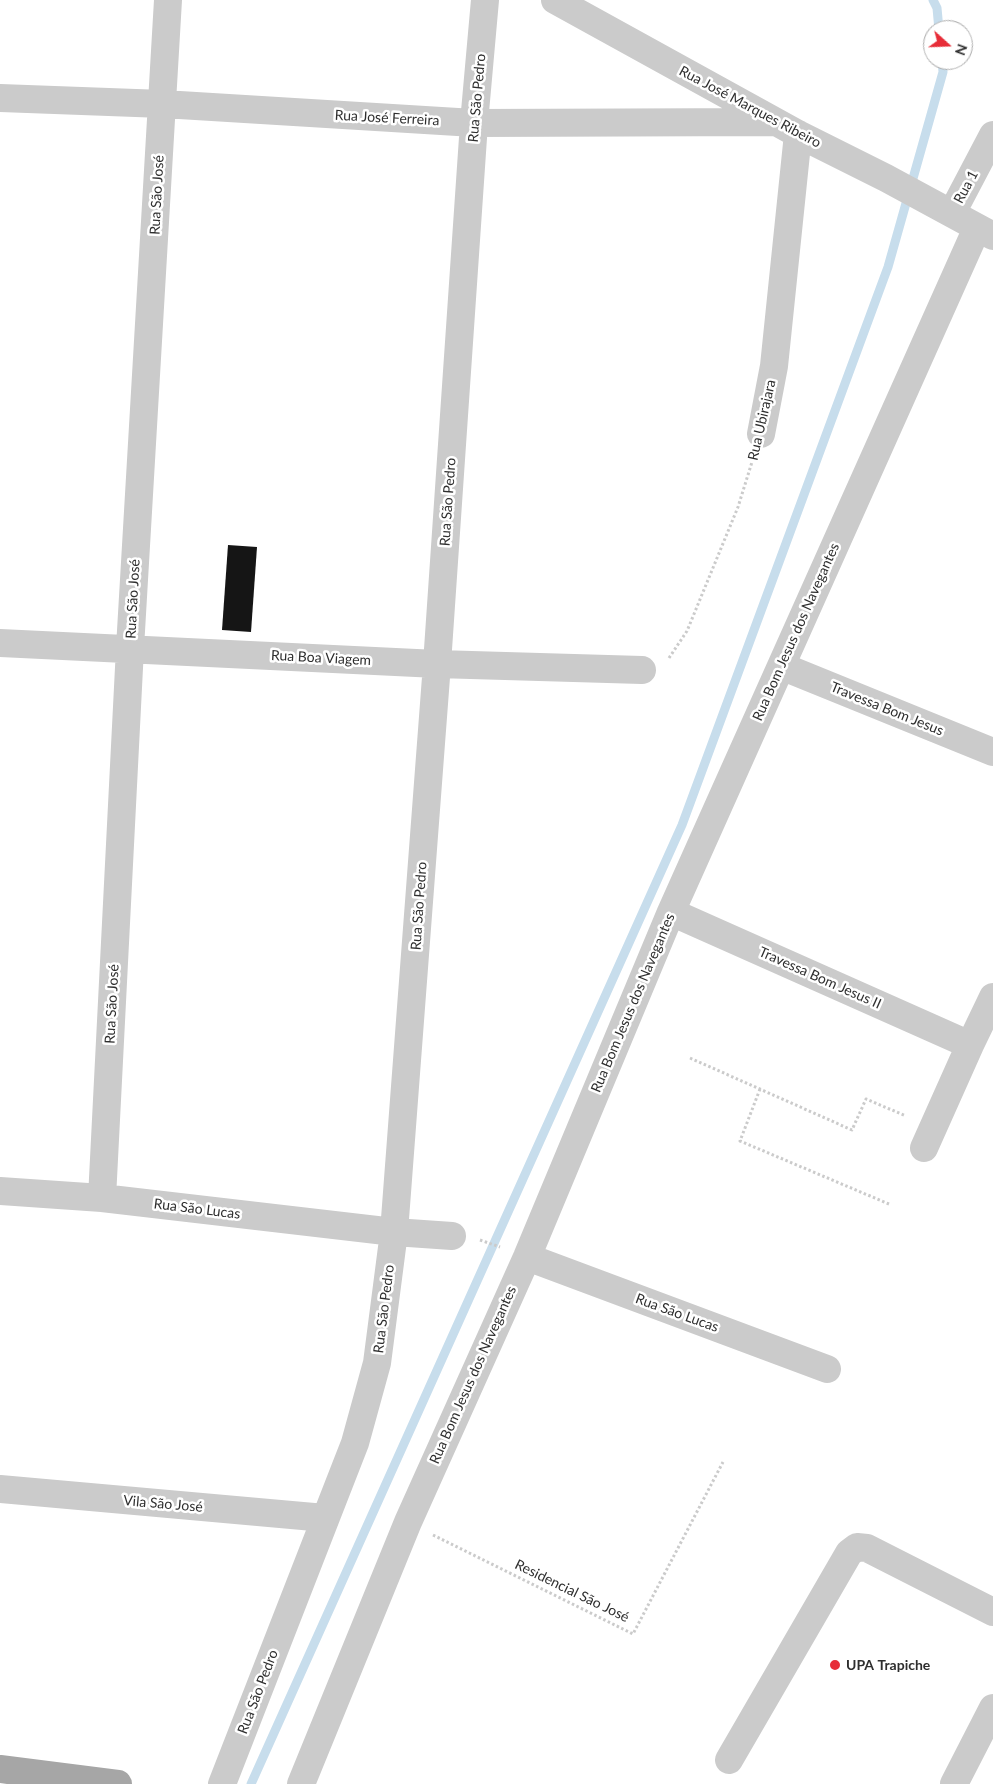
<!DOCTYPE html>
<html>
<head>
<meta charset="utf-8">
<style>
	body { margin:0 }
	#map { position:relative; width:993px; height:1784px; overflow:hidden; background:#fff; font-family:Lato,sans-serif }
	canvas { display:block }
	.north { position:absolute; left:923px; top:20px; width:50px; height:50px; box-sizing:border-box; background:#fff; border:1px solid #ababab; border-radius:50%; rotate:110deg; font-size:14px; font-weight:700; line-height:20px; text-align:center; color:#2e2e2e }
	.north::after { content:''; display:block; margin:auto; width:18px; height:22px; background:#e72d38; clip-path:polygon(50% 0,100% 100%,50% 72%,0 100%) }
</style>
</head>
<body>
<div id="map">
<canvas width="993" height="1784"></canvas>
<div class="north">N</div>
</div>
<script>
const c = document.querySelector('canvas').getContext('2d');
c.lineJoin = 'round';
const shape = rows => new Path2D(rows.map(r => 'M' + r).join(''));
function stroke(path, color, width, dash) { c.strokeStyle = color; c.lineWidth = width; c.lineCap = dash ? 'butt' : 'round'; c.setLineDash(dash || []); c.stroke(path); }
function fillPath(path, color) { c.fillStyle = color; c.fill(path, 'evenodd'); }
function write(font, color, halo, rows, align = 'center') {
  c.font = font + ' Lato,sans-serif'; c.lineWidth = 5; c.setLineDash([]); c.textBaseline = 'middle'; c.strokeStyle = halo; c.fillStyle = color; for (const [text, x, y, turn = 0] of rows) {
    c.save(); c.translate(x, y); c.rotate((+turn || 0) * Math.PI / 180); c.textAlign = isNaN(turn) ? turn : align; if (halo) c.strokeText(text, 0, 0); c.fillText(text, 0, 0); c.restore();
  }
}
stroke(shape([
	[933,0,937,8,939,30],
	[251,1784,682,825,888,267,943,72,942,60]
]), '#c7ddec', 9);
fillPath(shape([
	[228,545,257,547,251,632,222,630]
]), '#151515');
stroke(shape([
	[669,658,687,631,738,507,752,462],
	[690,1058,852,1130,866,1099,906,1116],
	[760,1089,740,1141,889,1204],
	[480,1240,500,1247],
	[433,1535,633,1634,723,1462]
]), '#cbcbcb', 3, [2.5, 2.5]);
stroke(shape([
	[555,0,798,134,886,178,993,236],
	[0,98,163,104,474,123,775,122],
	[952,213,993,135],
	[761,434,774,366,798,134],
	[0,643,437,664,642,670],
	[781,666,993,752],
	[671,912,970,1045],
	[924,1148,970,1045,993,997],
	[0,1191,102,1198,394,1232,452,1236],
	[102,1198,130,648,168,0],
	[527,1257,827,1369],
	[0,1489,325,1518],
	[729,1760,849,1553,857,1547,867,1548,993,1612],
	[222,1784,355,1443,377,1363,394,1232,437,664,474,123,485,0],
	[301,1784,408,1522,527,1257,671,912,977,228],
	[954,1784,993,1708]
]), '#cbcbcb', 28);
stroke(shape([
	[0,1769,118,1784]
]), '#a6a6a6', 28);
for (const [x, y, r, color] of [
	[835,1665,6,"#e72d38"]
]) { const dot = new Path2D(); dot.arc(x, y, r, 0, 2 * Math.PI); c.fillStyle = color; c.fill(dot); stroke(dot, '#fff', 2); }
write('14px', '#2e2e2e', '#fff', [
	["Rua São Pedro",477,98,-85],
	["Rua José Marques Ribeiro",750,107,28],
	["Rua José Ferreira",387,118,3],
	["Rua 1",966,187,-62],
	["Rua São José",157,195,-87],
	["Rua Ubirajara",762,420,-77],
	["Rua São Pedro",448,502,-86],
	["Rua São José",133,599,-87],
	["Rua Bom Jesus dos Navegantes",796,632,-66],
	["Rua Boa Viagem",321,658,3],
	["Travessa Bom Jesus",887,709,22],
	["Rua São Pedro",419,906,-86],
	["Travessa Bom Jesus II",820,978,24],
	["Rua Bom Jesus dos Navegantes",633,1003,-67],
	["Rua São José",112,1004,-87],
	["Rua São Lucas",197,1209,7],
	["Rua São Pedro",384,1309,-83],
	["Rua São Lucas",677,1313,20],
	["Rua Bom Jesus dos Navegantes",473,1375,-66],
	["Vila São José",163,1504,5],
	["Residencial São José",572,1591,26],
	["Rua São Pedro",258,1692,-69]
]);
write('bold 14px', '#2e2e2e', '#fff', [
	["UPA Trapiche",846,1665]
], 'left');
</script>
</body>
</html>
